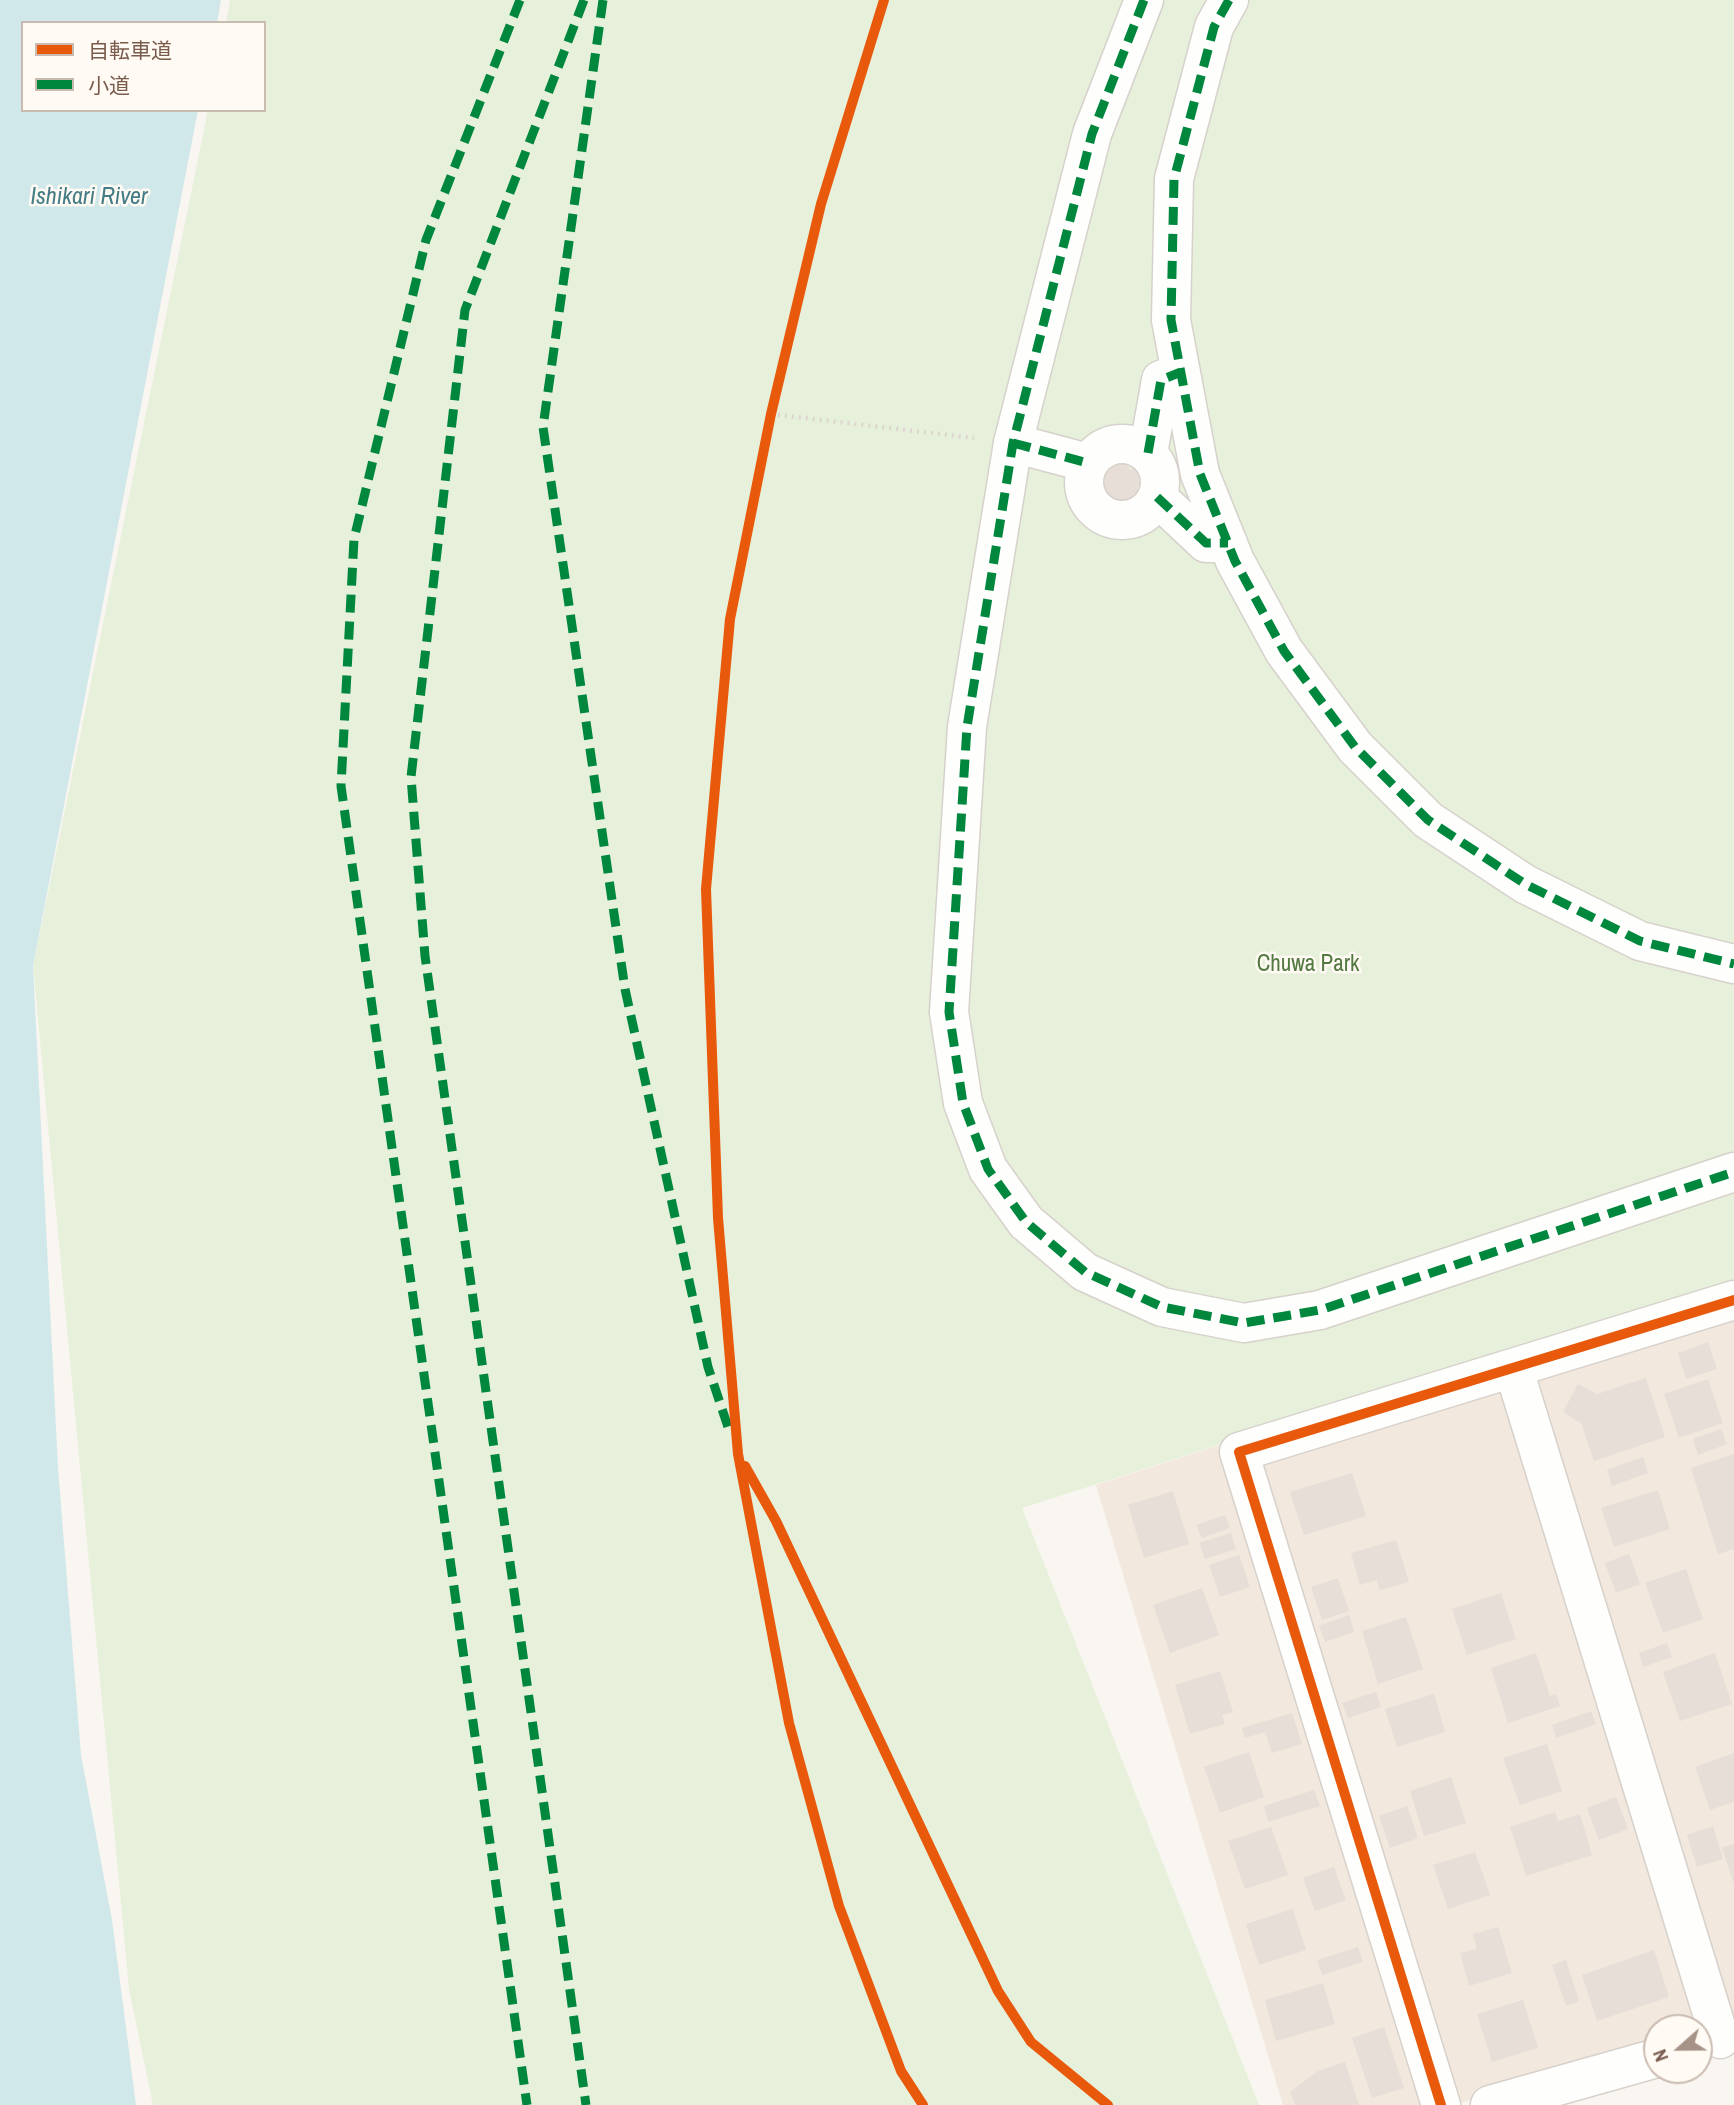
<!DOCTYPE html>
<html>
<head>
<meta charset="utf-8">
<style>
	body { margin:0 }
	#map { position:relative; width:1734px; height:2105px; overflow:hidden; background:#f9f5f0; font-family:"Archivo Narrow","Noto Sans JP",sans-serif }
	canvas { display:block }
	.legend { position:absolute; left:21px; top:21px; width:245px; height:91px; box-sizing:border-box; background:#fffaf3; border:2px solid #cabbb1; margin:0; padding:9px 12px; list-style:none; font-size:21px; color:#7a5c4d }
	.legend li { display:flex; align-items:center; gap:14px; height:35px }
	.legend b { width:35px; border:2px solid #cabbb1 }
	.north { position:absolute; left:1643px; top:2014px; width:70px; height:70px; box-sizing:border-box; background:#fffaf3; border:2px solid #cabbb1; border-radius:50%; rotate:249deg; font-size:19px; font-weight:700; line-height:28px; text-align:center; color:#7a5c4d }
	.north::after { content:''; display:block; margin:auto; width:24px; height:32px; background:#a69286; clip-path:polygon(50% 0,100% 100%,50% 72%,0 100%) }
</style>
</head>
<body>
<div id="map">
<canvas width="1734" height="2105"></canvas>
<ul class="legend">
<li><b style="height:9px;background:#e8590c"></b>自転車道</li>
<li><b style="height:9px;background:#00873e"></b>小道</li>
</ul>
<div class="north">N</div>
</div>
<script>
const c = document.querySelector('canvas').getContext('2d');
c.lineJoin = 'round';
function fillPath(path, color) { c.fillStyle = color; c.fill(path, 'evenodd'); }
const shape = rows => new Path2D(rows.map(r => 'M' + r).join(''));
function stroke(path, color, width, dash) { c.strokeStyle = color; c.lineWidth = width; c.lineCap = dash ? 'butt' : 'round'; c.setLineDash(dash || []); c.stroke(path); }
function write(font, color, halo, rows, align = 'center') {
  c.font = font + ' "Archivo Narrow",sans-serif'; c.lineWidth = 5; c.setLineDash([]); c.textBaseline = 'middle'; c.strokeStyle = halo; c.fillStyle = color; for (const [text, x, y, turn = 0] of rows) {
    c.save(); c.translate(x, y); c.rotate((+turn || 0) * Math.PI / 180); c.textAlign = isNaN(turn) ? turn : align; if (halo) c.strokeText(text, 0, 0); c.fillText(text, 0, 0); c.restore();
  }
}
fillPath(shape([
	[1734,1280,1734,2020,1699,2028,1657,2028,1657,2040,1455,2105,1283,2105,1096,1485]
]), '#f2e8de');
fillPath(shape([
	[230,0,1734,0,1734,1280,1022,1508,1259,2105,153,2105,129,1989,33,966,208,110,264,110,264,23,226,23]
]), '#e7f0db');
fillPath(shape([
	[0,0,221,0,217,23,23,23,23,110,198,110,33,966,58,1468,81,1755,112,1920,136,2105,0,2105]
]), '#d0e8ea');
fillPath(shape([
	[1123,449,1130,470,1146,465,1151,481,1137,487,1143,507,1121,516,1105,508,1096,499,1089,480,1100,457],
	[1708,1342,1717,1369,1686,1379,1678,1353],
	[1646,1378,1665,1437,1594,1461,1581,1423,1563,1412,1578,1384,1597,1394],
	[1708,1379,1723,1423,1679,1438,1664,1394],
	[1721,1429,1727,1444,1698,1455,1693,1439],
	[1734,1454,1734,1549,1718,1554,1691,1468],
	[1643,1457,1648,1473,1612,1486,1607,1470],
	[1352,1473,1366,1516,1304,1535,1290,1492],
	[1658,1490,1670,1529,1614,1547,1601,1508],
	[1173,1491,1189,1544,1144,1558,1128,1505],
	[1225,1515,1230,1528,1202,1538,1196,1525],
	[1231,1533,1236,1549,1205,1559,1199,1543],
	[1396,1540,1409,1582,1380,1590,1377,1580,1360,1585,1351,1553],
	[1629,1554,1640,1584,1616,1593,1605,1563],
	[1239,1555,1250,1587,1220,1597,1209,1565],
	[1686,1569,1703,1619,1663,1633,1645,1583],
	[1338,1578,1349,1611,1322,1620,1311,1587],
	[1202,1588,1219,1635,1170,1653,1153,1605],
	[1501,1593,1516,1639,1467,1655,1452,1609],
	[1349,1615,1354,1632,1325,1642,1319,1626],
	[1406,1617,1423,1669,1378,1684,1362,1631],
	[1667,1643,1672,1657,1643,1667,1639,1653],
	[1536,1653,1550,1696,1556,1694,1560,1706,1508,1723,1491,1668],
	[1715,1653,1732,1704,1680,1721,1663,1672],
	[1220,1671,1233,1712,1222,1715,1225,1724,1190,1734,1175,1685],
	[1376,1692,1381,1707,1348,1718,1342,1703],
	[1434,1694,1445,1732,1397,1747,1385,1709],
	[1591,1711,1596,1724,1556,1738,1552,1725],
	[1292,1713,1302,1744,1272,1753,1265,1732,1245,1738,1242,1728],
	[1547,1744,1562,1791,1520,1805,1503,1758],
	[1249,1752,1264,1797,1220,1813,1204,1767],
	[1734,1753,1734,1802,1710,1810,1695,1767],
	[1451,1777,1466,1823,1424,1836,1410,1791],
	[1314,1790,1320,1806,1268,1822,1264,1806],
	[1616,1797,1628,1829,1599,1840,1587,1808],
	[1407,1806,1418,1838,1390,1848,1379,1816],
	[1555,1812,1558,1821,1580,1814,1592,1855,1526,1876,1510,1827],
	[1713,1826,1723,1859,1697,1867,1687,1835],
	[1271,1827,1288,1875,1245,1889,1228,1841],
	[1734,1844,1734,1882,1733,1882,1722,1847],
	[1475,1852,1490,1895,1448,1909,1433,1865],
	[1334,1867,1346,1900,1315,1911,1303,1878],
	[1293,1909,1306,1950,1259,1965,1246,1924],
	[1498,1927,1512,1973,1469,1986,1460,1953,1477,1949,1473,1934],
	[1358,1947,1363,1962,1322,1975,1317,1960],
	[1654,1950,1669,1997,1597,2021,1582,1975],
	[1566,1960,1579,2001,1566,2006,1552,1965],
	[1323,1983,1335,2024,1276,2041,1265,2000],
	[1523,2000,1538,2048,1492,2062,1477,2014],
	[1384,2027,1404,2088,1372,2098,1352,2038],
	[1345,2062,1359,2105,1295,2105,1290,2092,1318,2071]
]), '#e6ded7');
const street = shape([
	[1144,0,1092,134,1013,443,967,727,949,1012,963,1103,988,1169,1026,1222,1085,1272,1162,1307,1244,1323,1320,1310,1734,1172],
	[1229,0,1214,27,1174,179,1171,320,1200,474,1235,561,1284,651,1355,747,1428,820,1525,884,1640,941,1734,964],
	[1013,443,1088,463],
	'1084 482a38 38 0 1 1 76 0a38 38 0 1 1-76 0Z',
	[1148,453,1161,380,1181,372],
	[1157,497,1206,543,1228,543],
	[1514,1370,1720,2039],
	[1441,2105,1239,1452,1734,1300],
	[1490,2105,1657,2058]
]);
stroke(street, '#d7d1cb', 41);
stroke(shape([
	[771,414,974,438]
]), '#dcd5d0', 4.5, [2, 5]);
stroke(street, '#fefefd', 38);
stroke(shape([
	[520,0,426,240,354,539,341,786,527,2105],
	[584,0,465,310,411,777,425,956,586,2105],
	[603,0,543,427,625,989,708,1367,729,1430],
	[1144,0,1092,134,1013,443,967,727,949,1012,963,1103,988,1169,1026,1222,1085,1272,1162,1307,1244,1323,1320,1310,1734,1172],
	[1229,0,1214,27,1174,179,1171,320,1200,474,1235,561,1284,651,1355,747,1428,820,1525,884,1640,941,1734,964],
	[1013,443,1088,463],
	[1148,453,1161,380,1181,372],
	[1157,497,1206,543,1228,543]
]), '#00873e', 9, [18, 9]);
stroke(shape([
	[884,0,821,204,771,414,730,619,706,889,718,1218,738,1454,789,1723,839,1906,901,2071,923,2105],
	[745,1466,776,1521,998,1991,1031,2042,1108,2105],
	[1441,2105,1239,1452,1734,1300]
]), '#e8590c', 10);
write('23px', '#537a41', '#fffaf3', [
	["Chuwa Park",1308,965]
]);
write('italic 24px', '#437c86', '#fffaf3', [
	["Ishikari River",89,198]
]);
</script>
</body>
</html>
